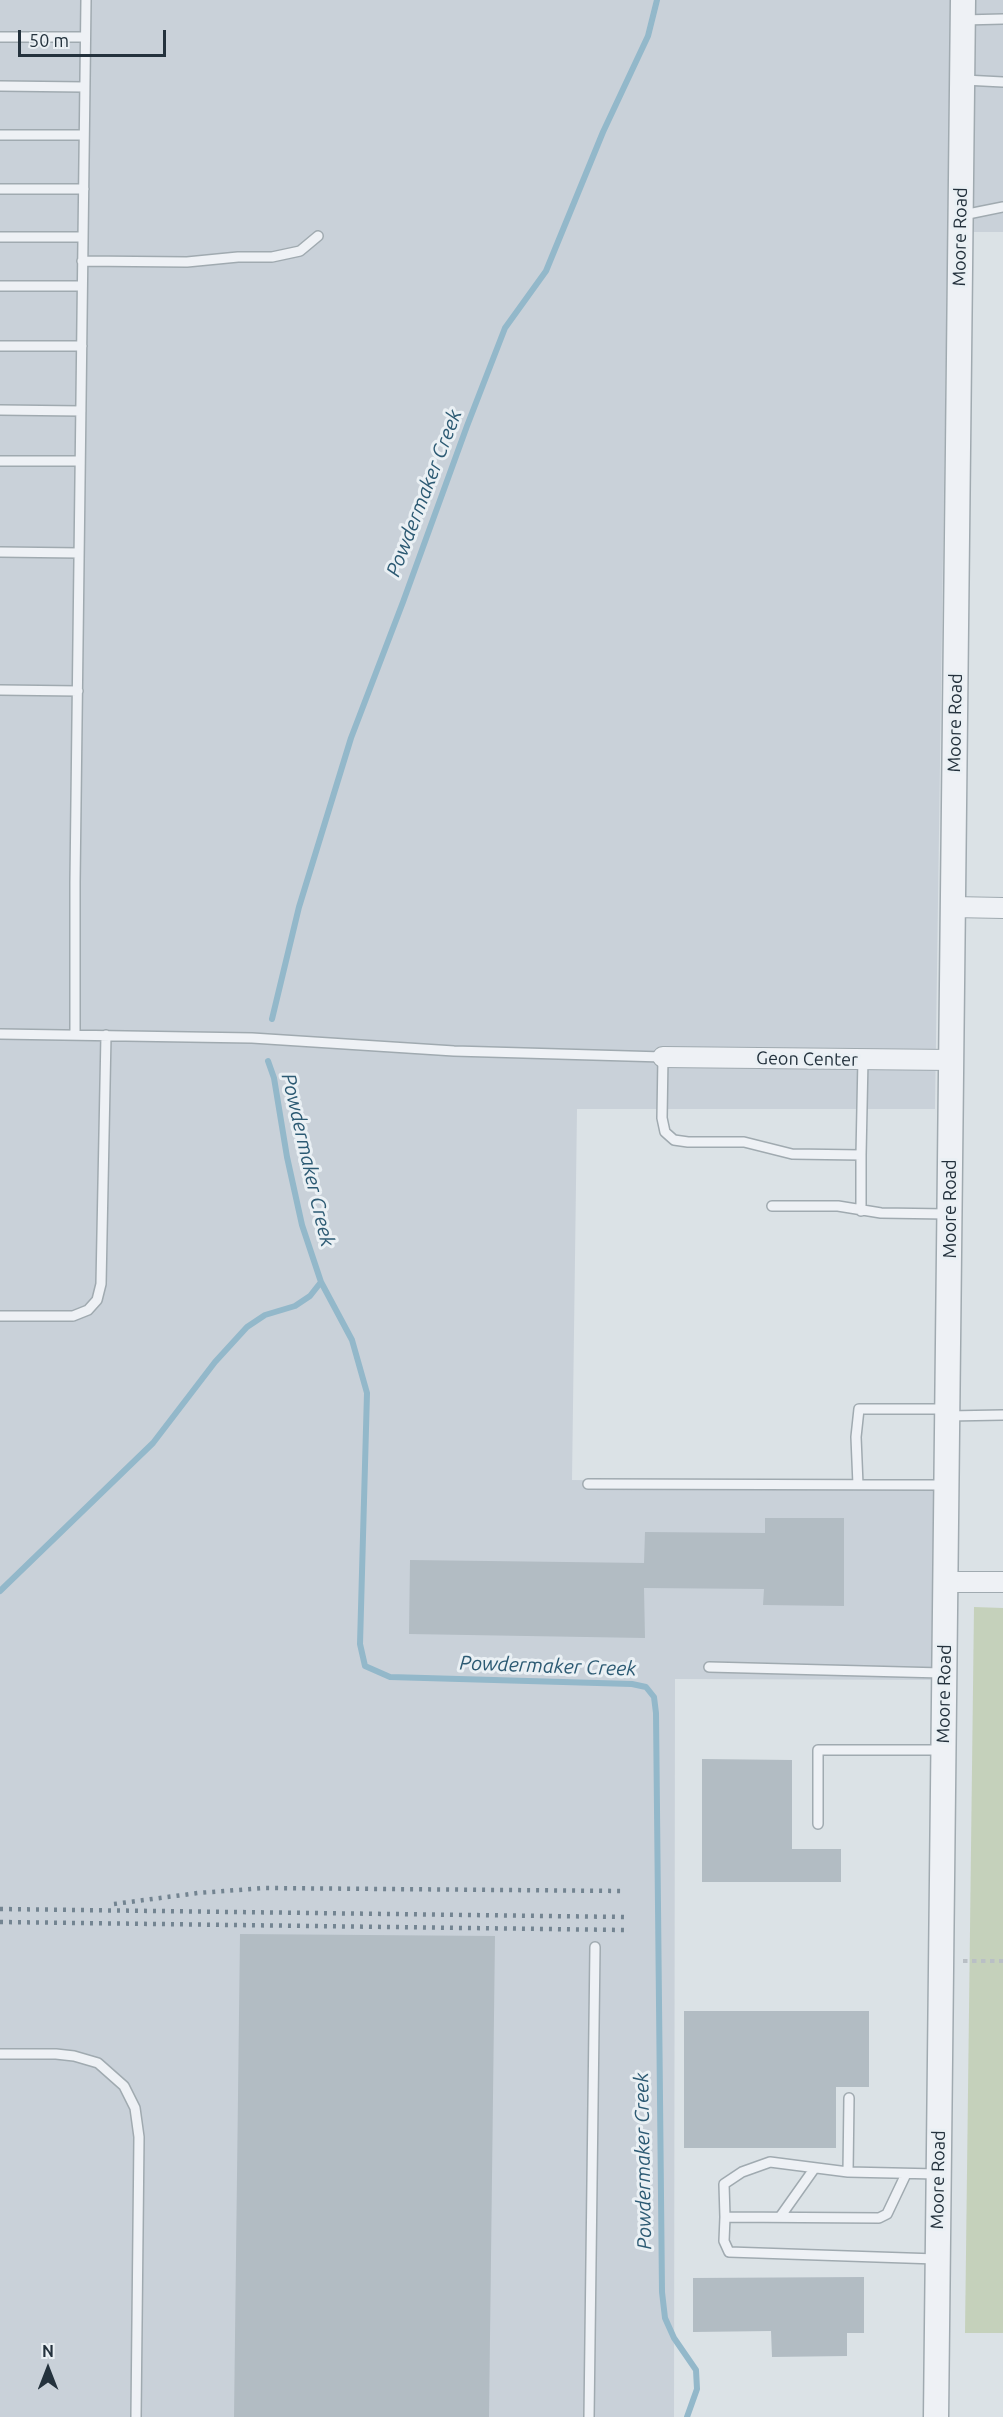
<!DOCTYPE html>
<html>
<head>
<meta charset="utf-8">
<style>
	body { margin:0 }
	#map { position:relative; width:1003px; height:2417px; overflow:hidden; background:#dbe2e6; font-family:Ubuntu,sans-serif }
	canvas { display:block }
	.north { position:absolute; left:18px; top:2339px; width:60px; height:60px; -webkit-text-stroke:4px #eaf0f4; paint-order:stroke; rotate:0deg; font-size:16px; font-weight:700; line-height:24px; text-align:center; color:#24323d }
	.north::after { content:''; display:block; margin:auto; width:21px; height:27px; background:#24323d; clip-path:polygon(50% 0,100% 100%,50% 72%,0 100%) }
	.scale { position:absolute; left:18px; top:30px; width:148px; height:27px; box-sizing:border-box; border:3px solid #24323d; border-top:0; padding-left:8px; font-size:18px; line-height:21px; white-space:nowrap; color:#24323d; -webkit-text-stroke:4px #eaf0f4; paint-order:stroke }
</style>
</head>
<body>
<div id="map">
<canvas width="1003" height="2417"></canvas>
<div class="north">N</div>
<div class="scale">50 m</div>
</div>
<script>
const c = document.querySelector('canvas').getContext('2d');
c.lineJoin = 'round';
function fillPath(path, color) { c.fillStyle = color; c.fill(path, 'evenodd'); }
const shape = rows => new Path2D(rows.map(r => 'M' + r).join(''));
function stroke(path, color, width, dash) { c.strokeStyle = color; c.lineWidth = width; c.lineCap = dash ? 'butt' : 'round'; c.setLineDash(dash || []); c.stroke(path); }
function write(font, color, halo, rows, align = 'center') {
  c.font = font + ' Ubuntu,sans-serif'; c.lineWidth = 6; c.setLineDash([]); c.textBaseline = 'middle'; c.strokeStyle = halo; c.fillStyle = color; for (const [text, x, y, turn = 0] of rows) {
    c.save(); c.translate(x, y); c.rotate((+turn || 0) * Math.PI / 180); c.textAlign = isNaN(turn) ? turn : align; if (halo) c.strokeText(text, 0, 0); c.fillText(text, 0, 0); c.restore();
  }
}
fillPath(shape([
	[0,0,951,0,935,1109,577,1109,572,1480,936,1484,933,1680,675,1679,674,2417,0,2417],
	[976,0,1003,0,1003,232,971,232]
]), '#c9d1d9');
fillPath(shape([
	[974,1607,1003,1608,1003,2333,965,2333]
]), '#c5d1bb');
stroke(shape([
	[272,1019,299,907,351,738,403,602,467,426,505,328,546,271,603,132,648,36,657,0],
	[268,1061,274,1078,287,1157,302,1225,321,1282,352,1340,367,1393,360,1644,365,1666,390,1677,632,1684,646,1687,654,1697,656,1713,662,2292,665,2318,674,2338,696,2370,697,2389,687,2417],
	[0,1591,153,1443,215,1362,247,1327,265,1315,295,1306,310,1296,321,1282]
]), '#93b8ca', 6);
fillPath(shape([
	[765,1518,844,1518,844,1606,763,1605,764,1589,644,1588,645,1638,409,1634,410,1560,644,1563,645,1532,765,1533],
	[702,1759,792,1760,792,1849,841,1849,841,1882,702,1882],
	[240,1934,495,1936,489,2417,234,2417],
	[684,2011,869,2011,869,2087,836,2087,836,2148,684,2148],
	[864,2277,864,2333,847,2333,847,2356,772,2357,771,2331,693,2332,693,2278]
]), '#b2bcc3');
const service = shape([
	[963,20,1003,19],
	[0,37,85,37],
	[964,80,1003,82],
	[0,86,84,87],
	[0,135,84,135],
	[0,189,84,189],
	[963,215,1003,207],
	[0,237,82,237],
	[82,261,187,262,238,257,272,257,300,251,318,236],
	[0,286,82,286],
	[0,346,82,346],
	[0,410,81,411],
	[0,461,80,461],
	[0,552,79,553],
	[0,690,78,691],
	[0,1034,252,1038,454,1051,663,1057,662,1118,665,1132,674,1140,688,1142,744,1142,792,1154,861,1155,863,1059],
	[75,1034,75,882,86,0],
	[772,1206,838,1206,881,1213,947,1214],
	[861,1211,861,1155],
	[0,1316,73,1316,88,1310,97,1300,101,1284,106,1035],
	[948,1416,1003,1415],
	[588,1484,945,1485],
	[858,1485,856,1437,859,1409,946,1409],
	[709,1667,942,1673],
	[818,1824,818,1750,943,1750],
	[0,2054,56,2054,74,2056,98,2063,124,2086,135,2108,139,2137,136,2417],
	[848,2172,849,2098],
	[906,2174,887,2214,879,2218,725,2217,724,2184,742,2172,770,2162,848,2172,937,2174],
	[725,2217,724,2241,729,2252,936,2259],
	[780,2217,814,2169],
	[589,2417,595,1947]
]);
const minor = shape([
	[953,907,1003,908],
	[663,1057,951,1060],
	[945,1582,1003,1582]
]);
const tertiary = shape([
	[936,2417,963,0]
]);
stroke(service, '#a0aab0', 12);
stroke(minor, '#a0aab0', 22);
stroke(tertiary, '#a0aab0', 27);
stroke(shape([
	[963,1961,1003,1961]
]), '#b9bfc5', 4, [4.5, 4.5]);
stroke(service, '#eef1f5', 9);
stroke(minor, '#eef1f5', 20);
stroke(tertiary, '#eef1f5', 24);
stroke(shape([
	[114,1904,198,1893,264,1888,626,1891],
	[0,1909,625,1917],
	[0,1922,624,1930]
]), '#738491', 4.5, [3, 6]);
write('18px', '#24323d', '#eaf0f4', [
	["Moore Road",960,237,-89],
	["Moore Road",955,723,-89],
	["Geon Center",807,1059,1],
	["Moore Road",950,1209,-90],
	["Moore Road",944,1694,-89],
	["Moore Road",938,2180,-89]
]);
write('italic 20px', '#2c5a73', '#eaf0f4', [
	["Powdermaker Creek",424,493,-69],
	["Powdermaker Creek",308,1160,77],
	["Powdermaker Creek",548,1666,2],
	["Powdermaker Creek",643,2161,-91]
]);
</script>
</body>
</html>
